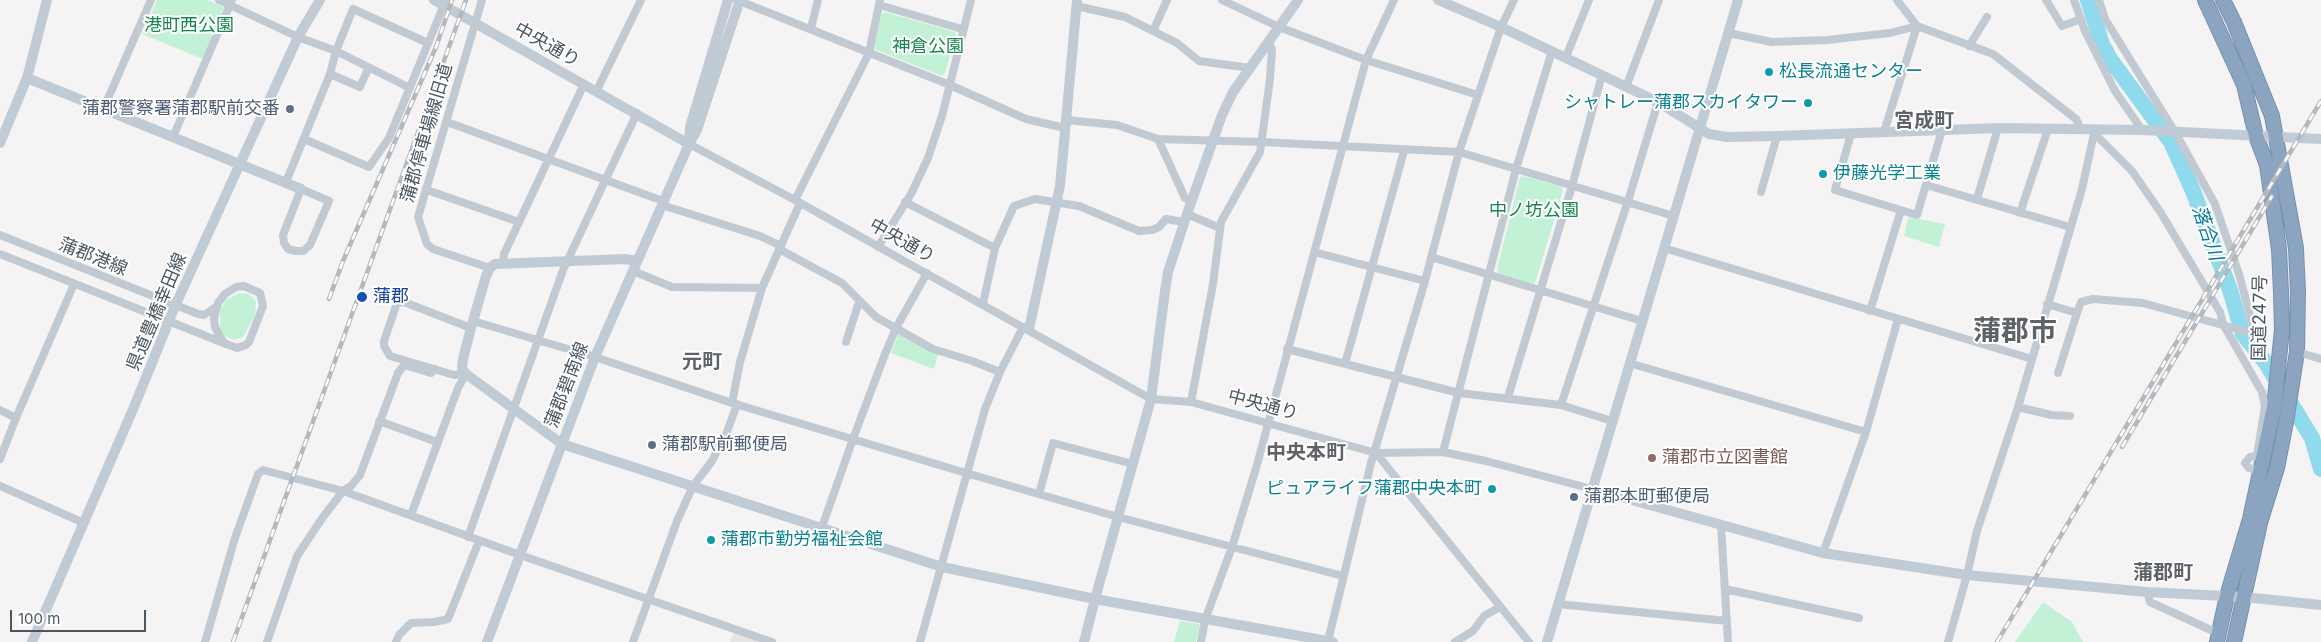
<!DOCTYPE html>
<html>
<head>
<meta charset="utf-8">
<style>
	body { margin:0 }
	#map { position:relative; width:2321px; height:642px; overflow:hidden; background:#f5f3f3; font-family:Inter,sans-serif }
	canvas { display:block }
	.scale { position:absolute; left:10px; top:610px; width:136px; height:22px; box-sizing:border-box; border:2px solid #4a5661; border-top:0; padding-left:6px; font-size:15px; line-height:18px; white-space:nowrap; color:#4a5661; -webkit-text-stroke:4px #fff; paint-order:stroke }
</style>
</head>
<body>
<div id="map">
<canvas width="2321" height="642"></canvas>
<div class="scale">100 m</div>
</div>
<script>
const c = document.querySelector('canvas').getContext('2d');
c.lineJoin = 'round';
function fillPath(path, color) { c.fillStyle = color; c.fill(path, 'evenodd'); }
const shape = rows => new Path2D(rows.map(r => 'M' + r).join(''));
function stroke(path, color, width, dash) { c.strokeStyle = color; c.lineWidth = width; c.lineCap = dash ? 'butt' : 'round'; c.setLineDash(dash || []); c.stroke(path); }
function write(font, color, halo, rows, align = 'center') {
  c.font = font + ' Inter,"Noto Sans JP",sans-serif'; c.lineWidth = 4; c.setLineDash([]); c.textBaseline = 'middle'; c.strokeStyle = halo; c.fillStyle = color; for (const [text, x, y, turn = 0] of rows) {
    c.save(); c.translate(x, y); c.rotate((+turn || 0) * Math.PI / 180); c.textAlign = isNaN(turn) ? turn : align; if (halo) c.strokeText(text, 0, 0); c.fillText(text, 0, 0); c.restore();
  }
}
fillPath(shape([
	[736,629,771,642,730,642]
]), '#e6e4e5');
fillPath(shape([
	[157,0,208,0,224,7,203,59,142,34],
	[885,12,955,32,956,35,945,73,942,76,874,49,881,14],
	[1524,176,1561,187,1563,190,1536,280,1533,284,1498,273,1497,269,1520,177],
	[1908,217,1945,224,1939,247,1904,236],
	[239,293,249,294,253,298,256,302,255,315,243,337,233,340,225,336,220,330,220,311,226,300],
	[901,328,938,354,934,369,891,353],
	[2043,602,2072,622,2083,642,2015,642],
	[1180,621,1200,624,1196,642,1174,642]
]), '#c3f1d5');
stroke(shape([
	[2088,0,2102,44,2110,59,2171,142,2193,191,2230,290,2243,334,2266,363,2312,438,2321,469]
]), '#90daee', 16);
const highway = shape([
	[2205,0,2244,85,2256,136,2267,165,2279,249,2281,292,2282,330,2274,407,2250,519,2227,596,2217,642],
	[2223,0,2234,22,2272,116,2296,248,2298,292,2297,352,2286,422,2277,468,2260,523,2234,642]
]);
stroke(highway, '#7690ad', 16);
stroke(shape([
	[219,0,298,37,336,51,410,88],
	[482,0,418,217,427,244,433,249,490,268],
	[737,0,950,85,1026,119,1065,128],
	[1222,0,1279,27,1366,60,1478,95],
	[2046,0,2062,26,2081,19],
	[2074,0,2085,31,2115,91,2142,130],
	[2099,0,2105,19,2175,132,2215,204,2239,274,2255,334],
	[879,5,962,29],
	[1076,6,1125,17,1177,43,1199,61,1250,68],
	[811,28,818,0],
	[1153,31,1167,0],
	[1728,33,1772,42,1827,40,1890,33,1917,26,1993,54,2076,119,2081,129],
	[1969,46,1987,17],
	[1566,57,1589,0],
	[330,74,360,87,368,69],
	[1626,87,1659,0],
	[596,92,641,0],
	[103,110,151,0],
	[1066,120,1117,125,1158,139,1262,142,1459,152,1674,216],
	[447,122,663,201],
	[2095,129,2099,138,2132,171,2161,213,2220,312,2223,324,2262,392,2265,406,2257,456,2250,457,2245,463,2249,468,2259,471],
	[1884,132,1917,26,1897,0],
	[1851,134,1835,190,1917,215,1942,130],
	[173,137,232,0],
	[304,139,369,167,389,138,446,0],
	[1158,139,1185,198,1191,202],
	[689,144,795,200,1151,399,1191,402,1376,453,1443,452,1486,461,1592,489],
	[286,182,330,74,336,51,353,9,428,43],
	[1926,185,2070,227],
	[301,189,329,201,310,245,303,251,296,251,288,249,284,243,283,235,301,189],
	[427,190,519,222],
	[1761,192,1777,136],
	[1977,199,1998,128],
	[795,200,869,53,880,0],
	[905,202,995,248,983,304],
	[662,205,760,236,781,246],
	[2020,213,2048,129],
	[1187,214,1220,228],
	[0,235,198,314,204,315,216,307],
	[878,247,911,194,928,158,942,116,971,0],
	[995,248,1014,206,1035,199,1079,206,1139,231,1152,230,1159,227,1166,219,1184,222],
	[1664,248,2032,359],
	[779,249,842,283,876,317,933,349,972,361,1000,372],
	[1314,252,1425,281],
	[0,254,226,344],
	[1431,257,1642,321],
	[503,263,504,254,519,222,584,84],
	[633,271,672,287,762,288],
	[244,286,260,293,263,306,249,342,246,345,237,348,226,344,222,340,215,327,214,318,218,303,225,294,236,287,244,286],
	[2047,304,2077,313,2081,302,2093,299,2143,303,2255,334],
	[1870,311,1901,210],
	[473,321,595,357,732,403,966,473,1118,517,1343,576],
	[846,342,859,302],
	[1287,349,1459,393,1561,405,1612,421],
	[2297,352,2321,359],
	[1629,363,1866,432],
	[1345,364,1404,151],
	[2058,373,2077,313],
	[466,374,454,375,390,356,384,346,384,341,397,303,404,302,471,328],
	[1508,397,1572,186,1602,75],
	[1191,402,1213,284,1221,222,1260,152,1270,79,1272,49,1268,42],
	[732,403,740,362,762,288,800,203],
	[1561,405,1628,201,1658,102],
	[2018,407,2051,415,2070,416],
	[0,410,16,418],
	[379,421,437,442],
	[1443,452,1516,169,1552,51],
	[1376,453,1529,642],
	[0,459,16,418,74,284],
	[0,486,84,523],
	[1039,494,1053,443,1133,464],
	[411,515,458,388,466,374],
	[1721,525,1728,642],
	[822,527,853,439,885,354,896,328,927,273],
	[468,537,563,270,637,113],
	[1823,553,1866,432,1898,319],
	[1725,589,1859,618],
	[2147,592,2150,602,2211,630],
	[1558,604,1727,621],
	[1328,641,1371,463,1425,281,1459,152,1501,27,1514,0],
	[205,642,235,538,258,474,263,470,343,491,520,555,772,642],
	[267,642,297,556,323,517,343,491,351,486,360,475,398,373,404,365,431,373,435,369],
	[396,642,399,635,411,623,434,622,448,619,479,541],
	[633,642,677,521,693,486,712,461,727,432,737,404],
	[920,642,985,409,1000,372,1023,327],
	[1201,642,1205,620,1232,547,1257,465,1366,60,1394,0],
	[1455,642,1473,631,1484,616,1500,607],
	[1948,642,1967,575,1977,531,2018,407,2082,189,2095,129]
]), '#c1cad2', 8);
stroke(shape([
	[434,0,689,144],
	[1438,0,1501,27,1658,102,1709,134,1727,137,1777,136,1998,128,2142,130,2321,139],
	[27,78,301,189],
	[689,141,690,127,728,0],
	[0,143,27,78,47,0],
	[637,261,625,259,495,264,490,268,486,276,471,328,463,359,462,368,466,374,562,444,942,567,1095,599,1151,399,1165,291,1168,272,1187,214,1222,115,1233,92,1298,0],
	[1029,329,1060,186,1077,0],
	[1592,489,1823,553,1967,575,2147,592,2244,597,2321,605],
	[32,642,134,407,175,306,298,37,320,0],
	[487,642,595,357,689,144,697,130,740,0],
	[1084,642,1095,599,1333,642],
	[1547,642,1738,0]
]), '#c1cbd6', 10);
stroke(highway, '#8ba5c1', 14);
const rail = shape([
	[329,299,343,261,436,47,452,0],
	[2122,447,2272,196],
	[233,642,466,0],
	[1997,642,2321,101]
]);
stroke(rail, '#b5b8bd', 4.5);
stroke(rail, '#fff', 2.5, [8]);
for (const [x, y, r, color] of [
	[1769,72,5,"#0f9aa8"],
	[1808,103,5,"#0f9aa8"],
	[290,109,5,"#5c6f8a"],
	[1823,174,5,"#0f9aa8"],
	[362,297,6,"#1a4fb4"],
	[652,445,5,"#5c6f8a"],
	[1652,458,5,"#8d6e63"],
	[1492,489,5,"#0f9aa8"],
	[1574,497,5,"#5c6f8a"],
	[711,540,5,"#0f9aa8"]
]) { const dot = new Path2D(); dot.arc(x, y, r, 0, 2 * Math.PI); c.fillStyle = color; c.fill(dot); stroke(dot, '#fff', 2); }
write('18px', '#17864f', '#fff', [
	["港町西公園",189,26],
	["神倉公園",928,47],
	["中ノ坊公園",1534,211]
]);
write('18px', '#4a5661', '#fff', [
	["中央通り",547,45,29],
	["蒲郡停車場線旧道",427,133,-74],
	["中央通り",902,241,29],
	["蒲郡港線",93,257,22],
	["県道豊橋幸田線",157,312,-67],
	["国道247号",2260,318,-89],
	["蒲郡碧南線",567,385,-69],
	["中央通り",1263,405,15]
]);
write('18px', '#0d838f', '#fff', [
	["松長流通センター",1779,72],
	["シャトレー蒲郡スカイタワー",1798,103,"right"],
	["伊藤光学工業",1833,174],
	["ピュアライフ蒲郡中央本町",1482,489,"right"],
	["蒲郡市勤労福祉会館",721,540]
], 'left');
write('18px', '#4e5e75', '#fff', [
	["蒲郡警察署蒲郡駅前交番",280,109,"right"],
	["蒲郡駅前郵便局",662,445],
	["蒲郡本町郵便局",1584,497]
], 'left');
write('18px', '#164399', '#fff', [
	["蒲郡",373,297]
], 'left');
write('18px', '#785e54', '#fff', [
	["蒲郡市立図書館",1662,458]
], 'left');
write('italic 19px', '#0c7c9b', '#fff', [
	["落合川",2207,233,71]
]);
write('bold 20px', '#5f6368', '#fff', [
	["宮成町",1924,121],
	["元町",702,362],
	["中央本町",1306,453],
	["蒲郡町",2163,573]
]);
write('bold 28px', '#5f6368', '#fff', [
	["蒲郡市",2015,332]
]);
</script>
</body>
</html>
